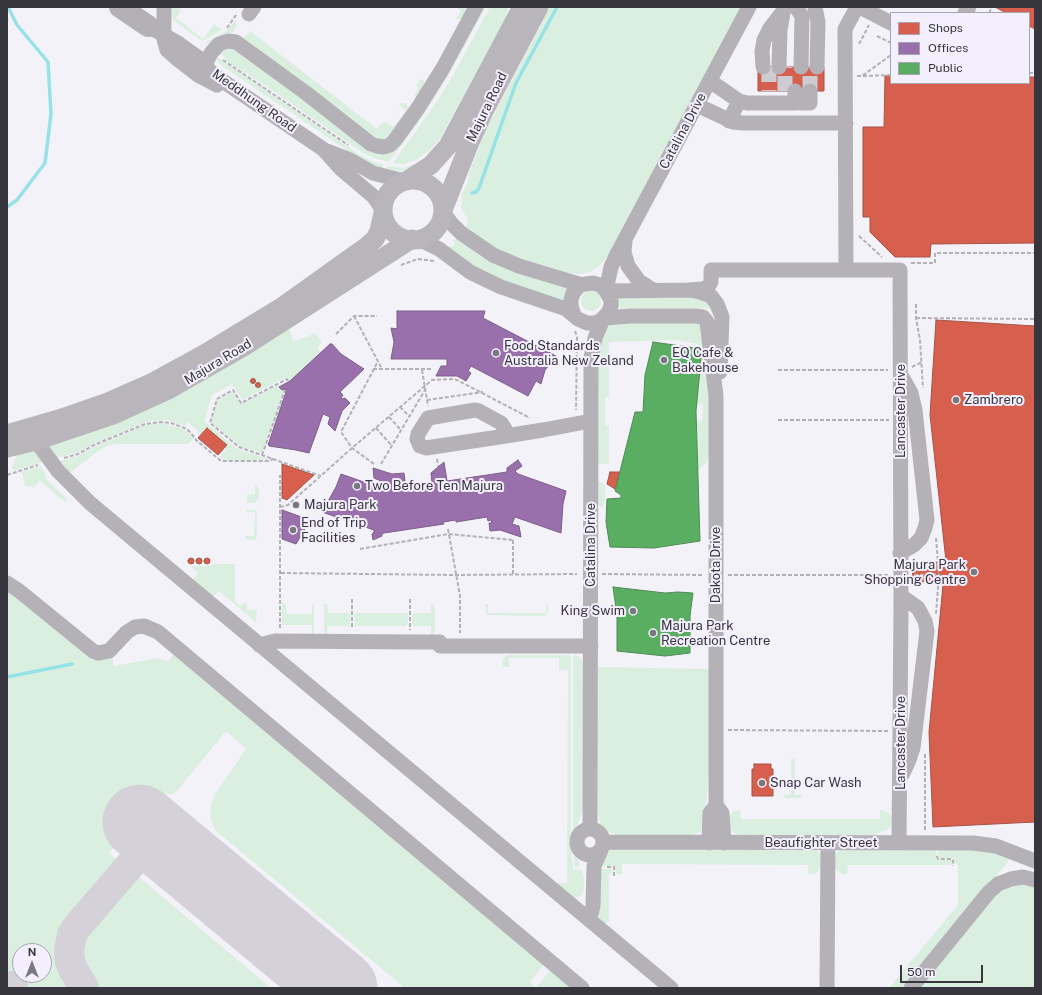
<!DOCTYPE html>
<html>
<head>
<meta charset="utf-8">
<style>
	body { margin:0 }
	#map { position:relative; width:1042px; height:995px; overflow:hidden; background:#f4f2f9; font-family:"Public Sans",sans-serif }
	canvas { display:block }
	.frame { position:absolute; inset:0; border:8px solid #37353d; pointer-events:none }
	.legend { position:absolute; left:890px; top:12px; width:140px; height:72px; box-sizing:border-box; background:#f3effc; border:1px solid #a8a5b0; margin:0; padding:5px 7px; list-style:none; font-size:12px; color:#37353d }
	.legend li { display:flex; align-items:center; gap:8px; height:20px }
	.legend b { width:20px; border:1px solid #a8a5b0 }
	.north { position:absolute; left:12px; top:943px; width:40px; height:40px; box-sizing:border-box; background:#f3effc; border:1px solid #a8a5b0; border-radius:50%; rotate:0deg; font-size:11px; font-weight:700; line-height:16px; text-align:center; color:#37353d }
	.north::after { content:''; display:block; margin:auto; width:14px; height:18px; background:#79777f; clip-path:polygon(50% 0,100% 100%,50% 72%,0 100%) }
	.scale { position:absolute; left:900px; top:965px; width:83px; height:18px; box-sizing:border-box; border:2px solid #37353d; border-top:0; padding-left:5px; font-size:12px; line-height:14px; white-space:nowrap; color:#37353d; -webkit-text-stroke:3px #f3effc; paint-order:stroke }
</style>
</head>
<body>
<div id="map">
<canvas width="1042" height="995"></canvas>
<div class="frame"></div>
<ul class="legend">
<li><b style="height:11px;background:#d6604d"></b>Shops</li>
<li><b style="height:11px;background:#9970ab"></b>Offices</li>
<li><b style="height:11px;background:#5aae61"></b>Public</li>
</ul>
<div class="north">N</div>
<div class="scale">50 m</div>
</div>
<script>
const c = document.querySelector('canvas').getContext('2d');
c.lineJoin = 'round';
function fillPath(path, color) { c.fillStyle = color; c.fill(path, 'evenodd'); }
const shape = rows => new Path2D(rows.map(r => 'M' + r).join(''));
function stroke(path, color, width, dash) { c.strokeStyle = color; c.lineWidth = width; c.lineCap = dash ? 'butt' : 'round'; c.setLineDash(dash || []); c.stroke(path); }
function write(font, color, halo, rows, align = 'center') {
  c.font = font + ' "Public Sans",sans-serif'; c.lineWidth = 4; c.setLineDash([]); c.textBaseline = 'middle'; c.strokeStyle = halo; c.fillStyle = color; for (const [text, x, y, turn = 0] of rows) {
    c.save(); c.translate(x, y); c.rotate((+turn || 0) * Math.PI / 180); c.textAlign = isNaN(turn) ? turn : align; if (halo) c.strokeText(text, 0, 0); c.fillText(text, 0, 0); c.restore();
  }
}
fillPath(shape([
	[171,7,177,7,181,10,176,18,203,39,214,24,222,30,202,41,173,20],
	[459,7,468,7,462,19,456,19,461,11,458,9],
	[482,7,486,7,444,83,421,119,389,162,376,159,362,152,254,78,228,62,219,51,227,45,378,152],
	[490,7,508,7,506,18,441,137,432,148,418,159,405,164,393,163,438,100,454,73],
	[550,7,741,7,607,257,599,266,592,271,581,274,569,273,520,258,495,248,479,237,467,227,468,220,461,208,462,193,467,184,470,170,488,125],
	[236,20,237,25,233,32,219,36,210,44,205,43,226,31],
	[250,31,377,129,383,122,386,122,393,127,406,111,399,105,401,103,405,103,409,108,389,137,381,141,372,136,244,38],
	[217,58,219,58,360,155,372,161,384,165,383,166,382,168,372,165,357,157,222,66,218,62],
	[421,79,424,81,425,85,417,96,414,96,419,88,416,86],
	[415,164,411,168,402,171,388,169,387,168,388,166,404,168],
	[456,238,480,256,498,265,566,288,567,289,564,299,563,300,511,284,480,271,448,248,450,246,453,246,455,243,454,241],
	'581 301a10 10 0 1 1 20 0a10 10 0 1 1-20 0Z',
	[688,295,705,301,711,307,713,314,709,309,702,308,619,308,618,306,618,297],
	[692,321,700,324,710,375,710,456,706,463,698,470,697,421,702,420,703,405,697,404,698,344,675,340,609,342,609,398,605,397,605,426,609,426,609,464,597,464,598,344,608,324],
	[289,327,293,341,307,337,315,333,322,342,317,348,321,352,290,381,287,377,242,400,232,384,212,395,204,421,236,448,267,459,267,460,227,460,221,458,220,456,228,446,207,428,201,435,188,421,185,426,167,420,149,421,93,444,76,453,53,459,44,447],
	[278,385,284,391,262,453,240,446,211,422,217,400,233,392,240,404],
	[162,423,183,429,194,438,188,444,119,444,110,445,101,449,71,472,67,472,55,462,78,456,93,447,146,425],
	[32,450,37,452,46,461,14,471,12,468,17,454],
	[41,466,48,481,66,498,71,494,65,502,40,481,34,487,31,486,25,486,22,472],
	[597,480,605,485,605,499,602,508,597,504],
	[255,485,258,487,259,491,259,498,254,503,247,503,247,495,255,494],
	[247,510,254,510,257,511,257,535,256,539,254,540,248,540,245,538,245,536,254,536,255,512,246,512],
	[212,564,235,564,235,601,240,606,243,603,247,603,247,610,257,610,256,622,219,591,213,597,192,580,198,573,190,566,212,566],
	[7,589,112,655,114,666,158,658,168,662,174,654,546,962,530,982,535,988,553,968,576,988,405,988,216,831,210,817,211,804,215,794,246,749,226,731,177,791,173,794,166,794,161,792,109,853,123,865,71,927,65,937,64,949,66,970,75,988,31,988,12,974,7,980],
	[20,951,44,951,44,975,20,975],
	[282,601,284,604,286,604,287,614,312,614,312,604,314,604,314,635,312,635,312,625,282,625],
	[324,604,327,604,328,613,349,613,350,615,350,624,349,626,327,626,327,635,324,635],
	[431,604,434,605,435,608,435,632,433,635,431,635,431,626,414,626,412,623,412,616,414,613,431,613],
	[485,604,488,604,488,613,546,613,546,604,548,604,548,612,545,616,488,615,486,613],
	[355,613,407,613,408,616,408,623,406,626,355,626,354,615],
	[509,655,570,655,571,657,571,846,573,869,582,870,584,879,584,889,582,894,579,897,575,898,571,896,558,885,558,883,567,883,568,670,559,670,559,658,509,658,509,667,502,667,503,658,506,656],
	[575,655,579,657,584,663,583,808,573,838,573,657],
	[597,667,710,669,710,763,704,825,700,832,692,835,616,835,606,831,601,825,598,814],
	[791,759,795,759,795,795,803,795,801,798,785,798,783,796,783,795,791,794],
	[740,810,741,819,880,819,880,810,881,810,890,814,892,818,892,825,888,829,874,835,738,835,730,830,730,816,734,811],
	[573,847,580,865,578,867,575,867],
	[614,848,817,850,821,855,820,868,816,873,808,874,808,865,622,864,622,874,616,874,615,866,600,866,605,852],
	[983,849,1010,857,1007,863,902,988,889,988,958,905,958,865,954,863,953,858,939,858,938,850],
	[839,850,936,850,937,860,951,860,952,863,951,865,848,865,847,874,844,874,840,873,835,868,835,855],
	[599,869,612,869,611,874,609,874,609,921,606,923,604,923,598,916],
	[133,872,271,988,91,988,83,980,78,970,75,960,76,944,82,932],
	[1021,885,1035,887,1035,988,915,988,987,901,1003,890]
]), '#daefe0');
const shops = shape([
	[995,7,1035,7,1035,29,1029,26,1029,13,1006,13,995,7],
	[758,67,824,67,824,91,758,91,758,67],
	[885,76,891,76,891,83,1029,83,1029,77,1035,77,1035,243,931,244,930,257,895,257,870,232,870,217,863,217,863,127,884,127,885,76],
	[936,320,1035,326,1035,822,933,827,929,732,943,585,913,580,912,565,946,561,930,415,936,320],
	'250.5 381a2.5 2.5 0 1 1 5 0a2.5 2.5 0 1 1-5 0Z',
	'255.5 385a2.5 2.5 0 1 1 5 0a2.5 2.5 0 1 1-5 0Z',
	[207,428,227,445,218,455,198,438,207,428],
	[282,464,314,475,287,500,282,498,282,464],
	[610,472,620,472,615,489,607,484,610,472],
	'188 561a3 3 0 1 1 6 0a3 3 0 1 1-6 0Z',
	'204 561a3 3 0 1 1 6 0a3 3 0 1 1-6 0Z',
	'196 561a3 3 0 1 1 6 0a3 3 0 1 1-6 0Z',
	[754,764,771,764,771,769,773,769,773,796,752,796,752,769,754,769,754,764]
]);
fillPath(shops, '#d6604d');
stroke(shops, '#a65348', 1);
const offices = shape([
	[397,311,485,311,483,318,556,356,556,358,545,370,541,384,536,381,528,396,471,366,468,371,471,373,466,381,457,376,436,376,441,366,447,366,447,359,391,359,394,342,391,328,397,329,397,311],
	[330,344,332,344,341,354,364,369,340,392,343,395,341,398,342,399,345,398,350,403,342,411,335,431,328,424,330,417,323,414,309,453,296,450,269,446,269,445,268,445,286,392,285,389,282,390,279,387,290,381,330,344],
	[518,460,522,466,515,471,518,474,566,491,563,504,561,533,515,517,512,524,519,526,521,537,500,530,490,531,489,523,492,523,491,520,488,521,487,517,456,522,456,520,443,522,444,524,384,533,382,534,382,536,373,540,372,534,374,532,374,530,322,512,336,487,341,474,378,487,381,481,374,478,373,468,392,474,404,473,405,481,402,481,402,484,406,483,406,487,432,483,431,473,444,462,447,481,507,472,507,468,518,460],
	[282,510,310,520,296,544,282,539,282,510]
]);
fillPath(offices, '#9970ab');
stroke(offices, '#7c5e8a', 1);
const public = shape([
	[653,342,702,349,696,411,700,541,654,548,610,547,606,522,607,499,621,498,621,495,615,491,635,412,643,412,645,375,653,342],
	[613,587,665,593,678,592,693,593,690,616,690,653,665,656,617,651,617,616,613,587]
]);
fillPath(public, '#5aae61');
stroke(public, '#508a56', 1);
stroke(shape([
	[472,193,476,192,479,188,516,83,557,7],
	[7,207,17,200,45,163,51,114,48,62,17,25,8,7],
	[7,677,72,664]
]), '#96e3e7', 3.5);
stroke(shape([
	[11,988,13,986],
	[84,988,73,969,70,962,69,950,72,935,76,928,156,835]
]), '#d4d2d8', 30);
stroke(shape([
	[140,822,340,988]
]), '#d4d2d8', 75);
stroke(shape([
	[769,67,769,91],
	[785,91,785,67],
	[810,91,810,67]
]), '#ceccd3', 15, [15, 8]);
stroke(shape([
	[989,13,992,7],
	[227,28,236,15],
	[877,36,891,43],
	[859,44,869,25],
	[223,60,348,145],
	[1029,73,1035,73],
	[857,76,862,76,891,55],
	[863,76,891,75],
	[859,236,882,257],
	[911,263,935,263,935,253,1035,253],
	[401,265,418,259,434,261],
	[916,304,916,318,920,340,923,388],
	[354,316,382,369],
	[916,318,1035,319],
	[575,331,577,337,576,410],
	[336,334,354,316,377,316],
	[912,367,922,362],
	[373,369,431,369],
	[422,370,428,406],
	[778,370,888,370],
	[288,381,287,379,241,403,233,390,217,399,210,423,239,447,321,476],
	[427,400,483,392],
	[400,407,409,416],
	[389,417,401,430],
	[778,420,889,420],
	[376,428,392,446],
	[262,455,285,390],
	[64,458,78,454,94,445,145,424,161,422,171,423,187,429,195,438,196,440,221,461,268,461,273,459],
	[437,459,438,466],
	[374,464,352,448,341,432,378,361],
	[381,464,425,390],
	[7,475,38,465],
	[280,507,288,505,352,448,432,380,455,379,530,418],
	[448,529,460,596,460,633],
	[936,538,939,574,936,614],
	[513,540,513,574],
	[360,549,448,534,513,540],
	[281,573,455,575,577,574],
	[602,574,704,575],
	[728,575,889,575],
	[914,575,939,574],
	[352,599,352,629],
	[410,599,410,630],
	[280,628,280,475],
	[728,730,888,731],
	[925,754,925,831],
	[937,856,938,859,952,859,953,861,953,866],
	[607,867,614,867,614,876]
]), '#b3b1b4', 2, [4, 2]);
stroke(shape([
	[164,7,164,39,167,50,176,58,198,75,217,85],
	[796,7,802,16,801,67],
	[815,7,818,22,817,67],
	[860,7,891,23],
	[965,13,969,7],
	[249,14,254,7],
	[148,26,178,43,206,63,208,69,214,75,323,149,341,169,373,196,383,210],
	[206,63,211,53,219,44,228,41,236,42,306,93,371,144,377,146,384,147,390,145,395,140,418,108,443,68,476,7],
	[763,67,762,51,764,40,770,28,784,10],
	[779,67,780,30,783,13],
	[710,81,739,101],
	[800,103,810,103,810,91],
	[697,105,733,122,743,123,846,123],
	[729,121,739,101,747,103,795,103,795,91],
	[327,151,350,160,373,173,404,181],
	[443,212,451,223,461,233,493,255,519,266,582,285],
	[419,239,439,249,470,272,478,276,501,287,566,309,578,319,587,323,594,323,600,321,608,313,611,306,611,300,606,291,600,285,593,283,585,284,579,286,573,293,571,300,571,306,574,315],
	[625,241,624,252,628,266,639,281,653,290],
	[846,270,845,29,857,7],
	[606,290,611,267,617,254,749,7],
	[688,290,702,289,708,287,711,282,711,270,900,270,901,606,899,843],
	[606,291,691,290,700,292,711,296,717,304,722,317,720,372],
	[604,318,631,316,696,316,703,317,707,322,716,396,716,805,722,813,724,843],
	[506,436,505,429,501,423,479,411,475,410,428,418,418,434,417,439,420,446,426,448,506,436,543,430,591,421],
	[36,441,58,471,90,503,671,988],
	[900,553,914,545,921,538,925,528,927,520,915,410,911,393,902,377],
	[7,583,18,590,93,651,98,653,109,651,127,632,135,627,144,626,158,632,582,988],
	[901,596,918,608,925,621,927,631,913,748,909,760,903,773],
	[259,645,275,641,418,642,440,642,440,646,591,646],
	[590,828,591,358,595,338,603,319],
	'577 842a13 13 0 1 1 26 0a13 13 0 1 1-26 0Z',
	[604,842,973,843,996,846,1035,861],
	[709,843,710,813,716,805],
	[588,919,591,914,593,906,594,866,601,850],
	[827,988,828,843],
	[911,988,989,892,998,884,1011,879,1023,877,1035,880]
]), '#b5b2b7', 15);
stroke(shape([
	'383 210a30 30 0 1 1 60 0a30 30 0 1 1-60 0Z',
	[406,181,431,165,448,146,522,7],
	[443,210,468,147,484,111,539,7],
	[7,434,59,419,108,402,151,383,204,354,283,306,367,246,375,239,379,231,383,213],
	[7,448,36,441,113,415,170,389,245,346,412,239]
]), '#b8b6ba', 19);
stroke(shape([
	[120,7,148,26]
]), '#b3b1b6', 22);
for (const [x, y, r, color] of [
	[496,353,4,"#79777f"],
	[664,360,4,"#79777f"],
	[956,400,4,"#79777f"],
	[357,486,4,"#79777f"],
	[296,505,4,"#79777f"],
	[293,530,4,"#79777f"],
	[974,572,4,"#79777f"],
	[633,611,4,"#79777f"],
	[653,633,4,"#79777f"],
	[762,783,4,"#79777f"]
]) { const dot = new Path2D(); dot.arc(x, y, r, 0, 2 * Math.PI); c.fillStyle = color; c.fill(dot); stroke(dot, '#f3effc', 1.5); }
write('13px', '#37353d', '#f3effc', [
	["Meddhung Road",254,101,35],
	["Majura Road",487,107,-64],
	["Catalina Drive",683,131,-62],
	["Majura Road",218,362,-31],
	["Lancaster Drive",901,411,-90],
	["Catalina Drive",591,545,-90],
	["Dakota Drive",716,565,-90],
	["Lancaster Drive",901,743,-90],
	["Beaufighter Street",821,843]
]);
write('13px', '#37353d', '#f3effc', [
	["Food Standards",504,346],
	["Australia New Zeland",504,361],
	["EQ Cafe &",672,353],
	["Bakehouse",672,368],
	["Zambrero",964,400],
	["Two Before Ten Majura",365,486],
	["Majura Park",304,505],
	["End of Trip",301,523],
	["Facilities",301,538],
	["Majura Park",966,565,"right"],
	["Shopping Centre",966,580,"right"],
	["King Swim",625,611,"right"],
	["Majura Park",661,626],
	["Recreation Centre",661,641],
	["Snap Car Wash",770,783]
], 'left');
</script>
</body>
</html>
